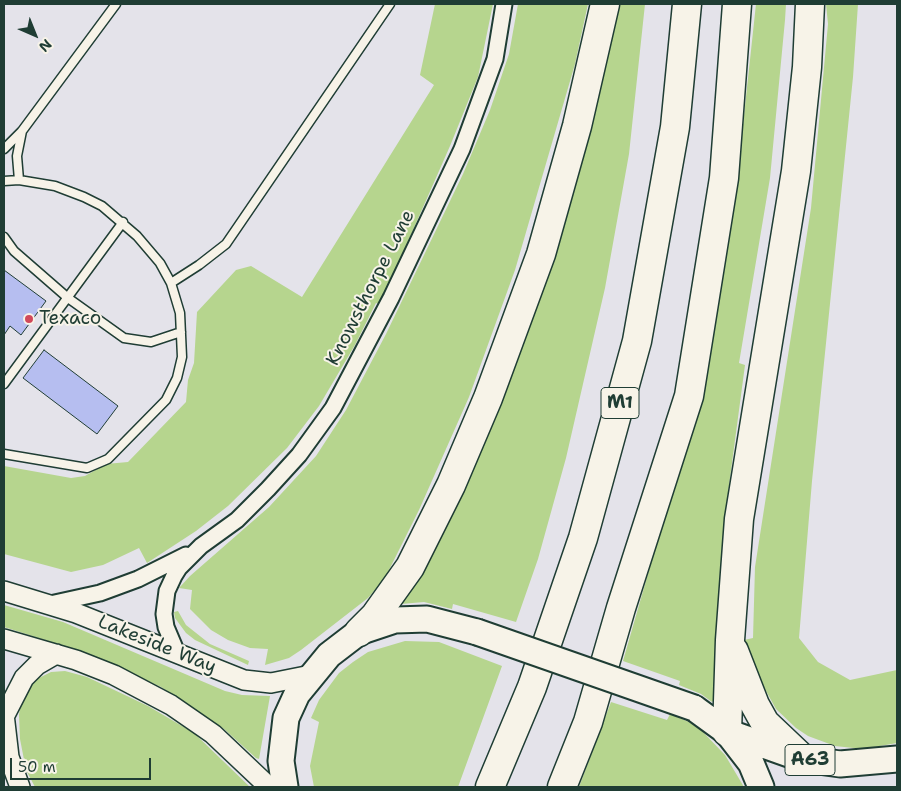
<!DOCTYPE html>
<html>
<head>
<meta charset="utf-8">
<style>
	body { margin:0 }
	#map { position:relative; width:901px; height:791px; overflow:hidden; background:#e4e3ea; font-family:"Shantell Sans",sans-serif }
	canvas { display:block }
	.frame { position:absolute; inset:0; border:5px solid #1f3d34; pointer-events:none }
	.north { position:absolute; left:10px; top:10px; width:50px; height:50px; -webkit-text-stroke:4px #f7f3e8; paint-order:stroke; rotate:136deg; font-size:14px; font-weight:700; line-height:20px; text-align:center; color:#1f3d34 }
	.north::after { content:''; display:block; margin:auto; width:18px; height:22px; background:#1f3d34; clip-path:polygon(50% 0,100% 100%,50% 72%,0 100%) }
	.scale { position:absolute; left:10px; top:758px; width:141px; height:22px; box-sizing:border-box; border:2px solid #1f3d34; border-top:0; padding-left:6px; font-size:15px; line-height:18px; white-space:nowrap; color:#1f3d34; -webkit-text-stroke:4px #f7f3e8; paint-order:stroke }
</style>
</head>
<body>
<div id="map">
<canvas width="901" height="791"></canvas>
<div class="frame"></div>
<div class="north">N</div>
<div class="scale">50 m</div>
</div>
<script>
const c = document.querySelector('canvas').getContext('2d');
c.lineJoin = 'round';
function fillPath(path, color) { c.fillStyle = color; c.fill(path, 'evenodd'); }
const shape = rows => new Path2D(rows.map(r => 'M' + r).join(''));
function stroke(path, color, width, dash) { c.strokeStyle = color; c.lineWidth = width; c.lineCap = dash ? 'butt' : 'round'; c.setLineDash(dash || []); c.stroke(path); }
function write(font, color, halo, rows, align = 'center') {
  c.font = font + ' "Shantell Sans",sans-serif'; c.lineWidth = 4; c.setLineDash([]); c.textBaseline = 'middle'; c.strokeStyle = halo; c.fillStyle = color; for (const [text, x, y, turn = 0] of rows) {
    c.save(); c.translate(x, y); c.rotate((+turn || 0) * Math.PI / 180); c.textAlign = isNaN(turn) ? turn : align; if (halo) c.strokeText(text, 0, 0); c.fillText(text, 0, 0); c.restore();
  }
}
fillPath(shape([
	[435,4,493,4,478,77,450,146,380,305,376,303,355,345,319,406,287,448,228,506,196,531,147,563,139,548,103,565,71,572,4,554,4,466,71,478,85,476,106,464,128,462,186,402,188,380,194,363,197,312,236,270,251,266,302,297,434,85,420,75],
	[518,4,588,4,575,64,515,270,469,397,419,510,385,578,368,598,301,650,289,658,265,665,268,649,250,648,228,640,211,630,190,609,192,590,179,588,190,576,269,507,316,456,346,410,386,334,463,174,490,110,509,54],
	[614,4,645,4,629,154,605,288,566,458,538,559,516,622,453,604,452,609,424,602,401,604,399,602,418,569],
	[756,4,786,4,785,20,770,178,739,363,745,365,724,523,714,700,712,702,701,694,679,685,680,681,623,661,668,504,738,171],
	[826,4,858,4,853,77,812,481,799,638,818,662,850,680,897,670,897,743,863,749,835,746,808,736,796,728,776,709,745,653,744,640,753,638,755,567,811,208,828,24],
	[4,605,63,622,225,691,242,695,270,696,259,759,256,758,224,729,161,687,89,654,4,627],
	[178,611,186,625,210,644,249,661,248,665,195,640,186,633,175,618,174,612],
	[405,641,439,642,502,666,458,787,314,787,310,766,319,722,311,718,319,700,339,673,353,662,368,652],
	[65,671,87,677,148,706,194,733,250,787,35,787,26,770,20,739,19,715,21,700,26,689,39,678,51,672],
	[611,702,667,720,670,714,689,722,702,731,725,755,744,787,579,787]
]), '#b6d58e');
const building = shape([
	[4,270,46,301,21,335,10,326,4,335,4,270],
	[44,350,118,406,97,434,23,378,44,350]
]);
fillPath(building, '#b6bef0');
stroke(building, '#1f3d34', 1);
const service = shape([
	[4,149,22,131,116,4],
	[19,180,17,156,22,131],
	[4,181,19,180,55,186,84,197,102,206,137,236,160,263,171,283,180,313,182,357,177,378,166,400,108,459,87,468,4,454],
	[4,237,14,251,68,298,124,338,151,342,181,332],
	[171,283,199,265,226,244,390,4],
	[4,384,123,222]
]);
const minor = shape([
	[50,604,100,593,138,579,186,555],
	[177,653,166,627,164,614,167,591,174,576,179,568,201,546,237,520,268,489,299,455,333,408,391,298,462,149,495,59,504,4]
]);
const tertiary = shape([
	[4,591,76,613,244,680,271,683,311,675],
	[4,639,76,660,114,675,171,705,213,734,269,787],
	[4,714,9,757,20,787],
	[4,717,24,678,37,665,56,654]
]);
const trunk = shape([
	[694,708,727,732,751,763,761,787],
	[727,732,803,759,840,764,897,759],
	[285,787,281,761,286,718,297,694,329,655,359,632,395,620,427,619,477,632]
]);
const motorway = shape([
	[359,632,375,616,410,567,451,485,488,398,541,254,577,126,605,4],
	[734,651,755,705,765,723,803,759],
	[727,732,730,640,739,519,796,171,807,67,810,4],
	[490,787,532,687,583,538,637,341,675,127,687,4],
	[562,787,588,722,621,608,689,396,724,178,737,4]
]);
stroke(service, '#1f3d34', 11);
stroke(minor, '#1f3d34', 19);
stroke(tertiary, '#1f3d34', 22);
stroke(trunk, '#1f3d34', 29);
stroke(motorway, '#1f3d34', 31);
stroke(service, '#f7f3e8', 8);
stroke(minor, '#f7f3e8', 15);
stroke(tertiary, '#f7f3e8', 19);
stroke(trunk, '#f7f3e8', 25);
stroke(motorway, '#f7f3e8', 28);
const trunkBridge = shape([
	[477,632,694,708]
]);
stroke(trunkBridge, '#1f3d34', 29, []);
stroke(trunkBridge, '#f7f3e8', 25);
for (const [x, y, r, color] of [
	[29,319,5,"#d1495b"]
]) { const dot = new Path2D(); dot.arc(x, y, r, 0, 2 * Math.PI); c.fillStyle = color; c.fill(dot); stroke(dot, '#f7f3e8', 2); }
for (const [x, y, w] of [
	[620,403,38],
	[810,760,50]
]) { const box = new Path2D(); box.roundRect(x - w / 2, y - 15.5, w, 31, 4); c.fillStyle = '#f7f3e8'; c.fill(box); stroke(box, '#1f3d34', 1); }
write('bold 18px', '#1f3d34', null, [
	["M1",620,403],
	["A63",810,760]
]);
write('19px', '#1f3d34', '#f7f3e8', [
	["Knowsthorpe Lane",371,288,-63],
	["Lakeside Way",157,645,22]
]);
write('19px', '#1f3d34', '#f7f3e8', [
	["Texaco",39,319]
], 'left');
</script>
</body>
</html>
